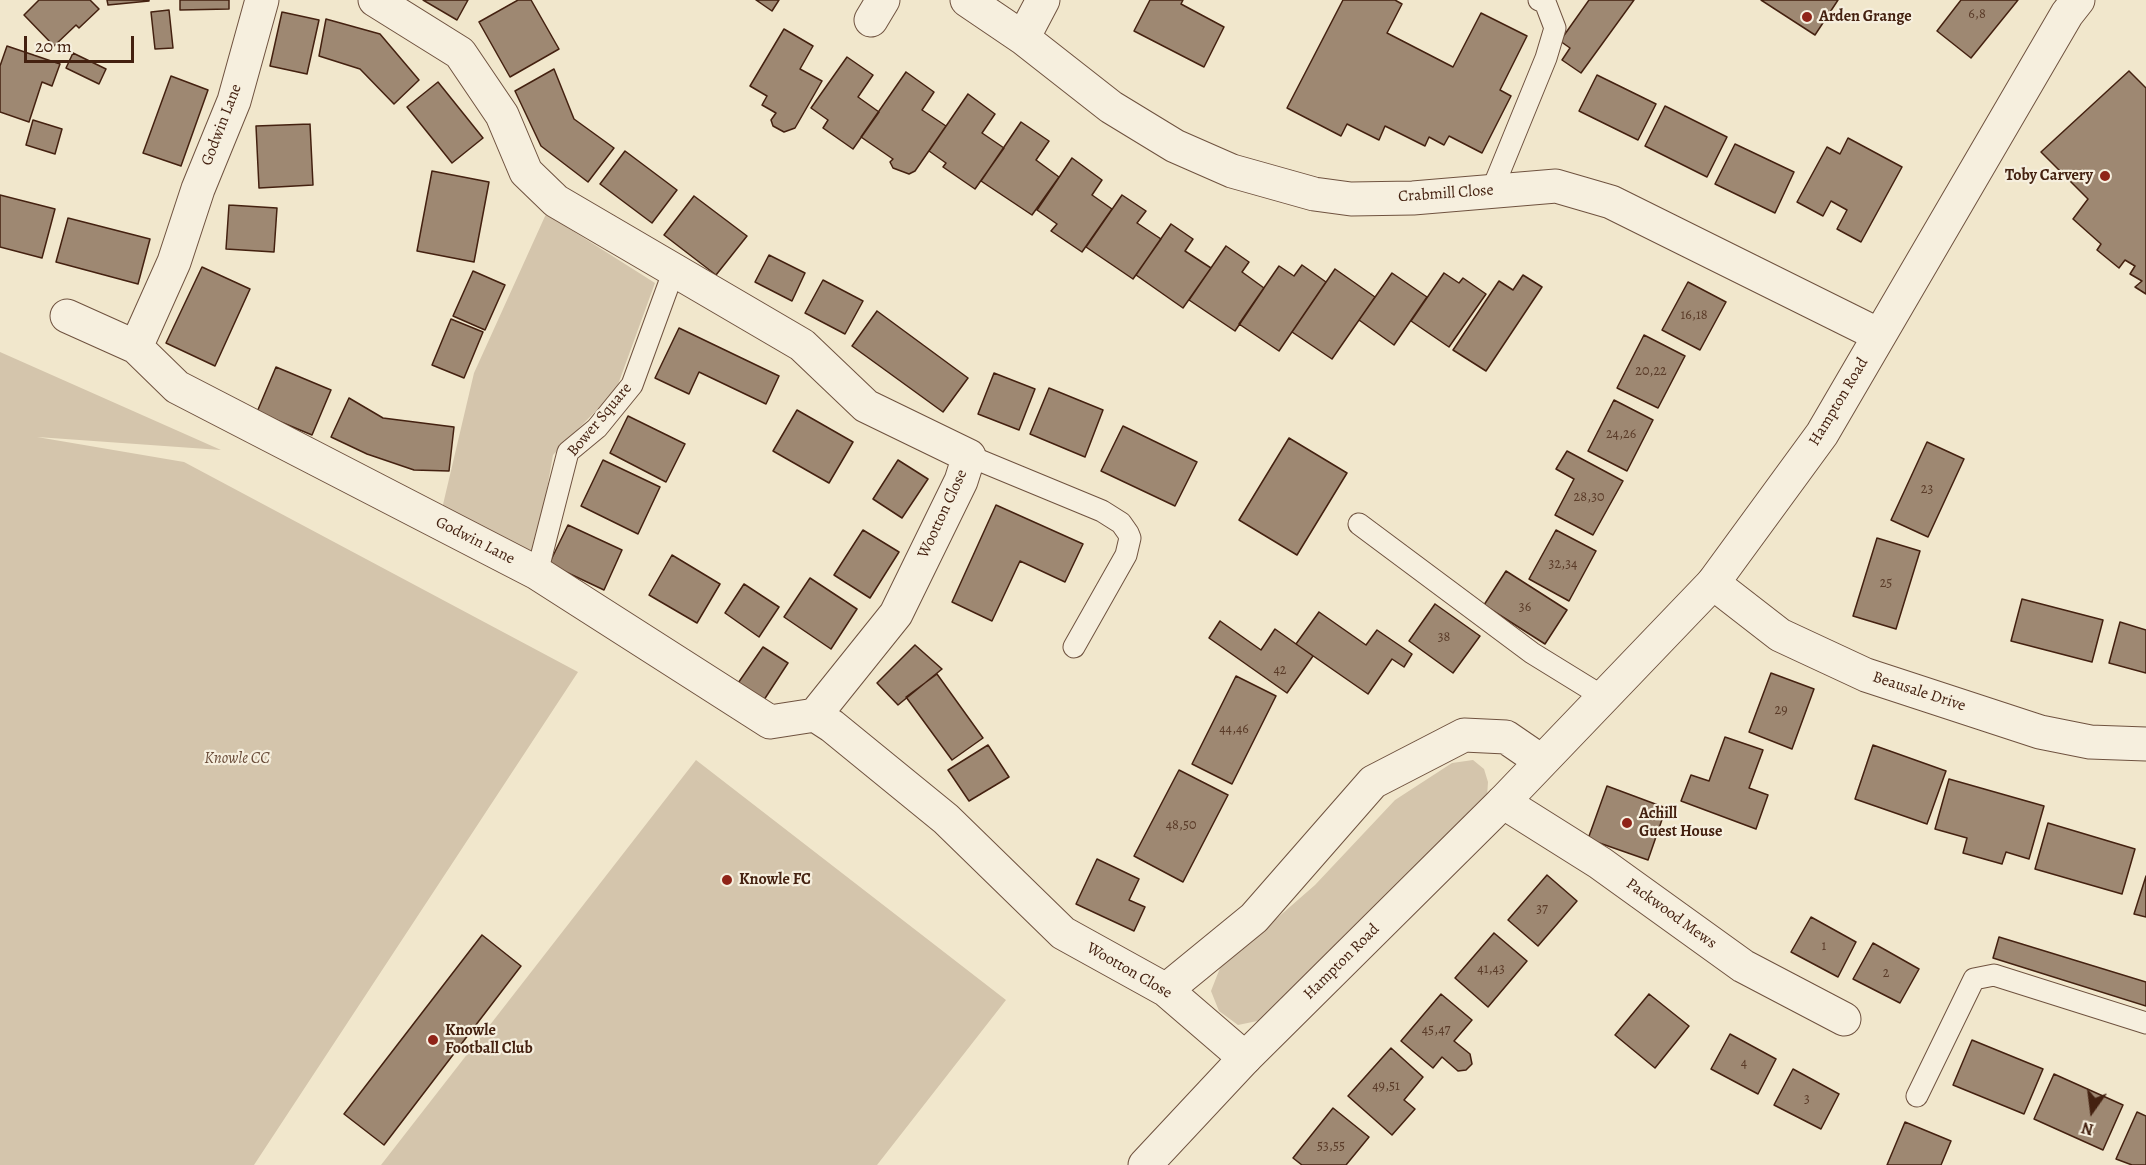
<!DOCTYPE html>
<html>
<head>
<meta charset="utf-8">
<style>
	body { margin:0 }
	#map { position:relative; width:2146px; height:1165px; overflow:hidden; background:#f1e7cc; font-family:Alegreya,serif }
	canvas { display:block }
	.north { position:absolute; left:2062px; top:1081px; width:60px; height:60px; -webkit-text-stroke:4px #f6efde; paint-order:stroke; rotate:194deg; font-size:16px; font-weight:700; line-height:24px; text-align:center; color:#442110 }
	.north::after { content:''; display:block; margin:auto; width:21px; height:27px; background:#442110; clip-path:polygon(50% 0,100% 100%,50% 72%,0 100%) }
	.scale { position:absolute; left:24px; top:36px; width:110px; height:27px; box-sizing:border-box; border:3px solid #442110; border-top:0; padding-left:8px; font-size:18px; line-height:21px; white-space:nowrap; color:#442110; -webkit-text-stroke:4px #f6efde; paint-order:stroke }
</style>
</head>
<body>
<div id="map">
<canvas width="2146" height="1165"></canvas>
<div class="north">N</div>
<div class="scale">20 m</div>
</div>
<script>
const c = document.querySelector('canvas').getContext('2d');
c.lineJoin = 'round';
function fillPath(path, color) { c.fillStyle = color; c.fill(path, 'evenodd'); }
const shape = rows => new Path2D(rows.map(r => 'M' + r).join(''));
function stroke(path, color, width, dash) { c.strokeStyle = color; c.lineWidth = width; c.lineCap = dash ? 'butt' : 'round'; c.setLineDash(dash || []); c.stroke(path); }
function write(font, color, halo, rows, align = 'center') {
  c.font = font + ' Alegreya,serif'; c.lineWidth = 4.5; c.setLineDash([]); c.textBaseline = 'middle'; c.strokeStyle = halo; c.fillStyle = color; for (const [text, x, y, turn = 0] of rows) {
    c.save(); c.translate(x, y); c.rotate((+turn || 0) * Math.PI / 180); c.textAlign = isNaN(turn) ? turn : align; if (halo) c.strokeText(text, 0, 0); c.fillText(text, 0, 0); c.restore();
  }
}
fillPath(shape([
	[546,214,655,283,616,390,553,455,534,562,441,513,474,373],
	[0,352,221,450,37,437,184,462,578,672,254,1165,0,1165],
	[696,760,1006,1000,877,1165,381,1165],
	[1473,760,1484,769,1488,782,1487,797,1267,1019,1238,1025,1219,1011,1211,991,1220,968,1315,885,1395,800,1452,763]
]), '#d4c5ac');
const building = shape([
	[39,0,90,0,99,9,79,28,76,25,54,46,24,15,39,0],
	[107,0,149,0,149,1,108,5,107,0],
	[180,0,229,0,229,9,180,10,180,0],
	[423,0,468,0,457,20,423,0],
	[518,0,531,0,559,49,510,77,479,22,518,0],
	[756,0,779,0,772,11,756,0],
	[1150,0,1183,0,1181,4,1224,27,1204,67,1134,31,1150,0],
	[1343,0,1395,0,1402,4,1387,33,1453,67,1481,13,1527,36,1500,90,1511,96,1482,153,1449,136,1444,145,1429,137,1425,146,1385,126,1379,140,1347,124,1341,136,1287,108,1343,0],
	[1589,0,1634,0,1581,73,1562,60,1570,48,1560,41,1589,0],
	[1761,0,1838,0,1815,35,1761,0],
	[1961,0,2018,0,1971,58,1937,31,1961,0],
	[169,10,173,48,155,49,151,12,169,10],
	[282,12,319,20,307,74,270,66,282,12],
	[326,19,380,34,419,80,394,104,360,69,319,56,326,19],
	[784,29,813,46,800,69,822,81,795,128,784,132,773,126,771,120,776,113,762,105,767,96,750,86,784,29],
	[7,46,60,64,52,86,42,82,29,122,0,112,0,66,7,46],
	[73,53,106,69,99,84,66,68,73,53],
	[847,57,873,75,858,97,879,112,853,149,823,128,828,120,811,108,847,57],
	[554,69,574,119,614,148,588,182,541,146,515,91,554,69],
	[2129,71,2146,88,2146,294,2135,287,2142,281,2130,274,2135,266,2125,260,2119,268,2097,250,2101,244,2073,219,2088,199,2041,152,2129,71],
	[906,72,934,92,922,110,946,126,915,171,909,174,893,168,890,162,893,159,861,137,906,72],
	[1597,75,1656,104,1638,140,1579,111,1597,75],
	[171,76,208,90,181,166,143,153,171,76],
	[438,82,483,138,452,163,407,107,438,82],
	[968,94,995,114,982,133,1004,148,975,189,943,167,946,163,929,151,968,94],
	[1665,106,1727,137,1707,177,1645,146,1665,106],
	[33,120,62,129,55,154,26,145,33,120],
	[1021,122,1049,141,1036,160,1059,177,1032,215,981,181,1021,122],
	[310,124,313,185,259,188,256,126,310,124],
	[1848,138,1902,167,1861,242,1837,229,1847,210,1831,201,1823,216,1797,202,1827,147,1840,154,1848,138],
	[1735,144,1794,172,1775,213,1715,184,1735,144],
	[625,151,677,190,652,223,600,184,625,151],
	[1072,158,1102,180,1092,195,1112,209,1082,252,1051,231,1057,224,1037,210,1072,158],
	[432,171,489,182,474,262,417,251,432,171],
	[0,195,55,209,42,258,0,247,0,195],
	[1122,195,1146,211,1137,223,1161,239,1133,279,1086,247,1122,195],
	[694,196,747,236,716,275,664,235,694,196],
	[229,205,277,208,274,252,226,249,229,205],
	[68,218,150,239,138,284,56,262,68,218],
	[1171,224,1193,239,1185,251,1211,268,1183,308,1136,275,1171,224],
	[1226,246,1249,262,1242,272,1264,288,1235,331,1189,300,1226,246],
	[769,255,805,273,792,301,755,282,769,255],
	[1302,265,1326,282,1279,351,1239,324,1279,266,1294,276,1302,265],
	[202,267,250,289,215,366,166,343,202,267],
	[1335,269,1375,297,1332,359,1292,332,1335,269],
	[473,271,505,285,485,330,453,316,473,271],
	[1392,273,1427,297,1394,345,1359,320,1392,273],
	[1444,273,1459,283,1463,278,1486,294,1449,347,1411,321,1444,273],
	[1523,275,1542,287,1486,371,1453,350,1499,281,1513,290,1523,275],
	[823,280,863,301,845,334,805,313,823,280],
	[1688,282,1726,302,1700,350,1662,330,1688,282],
	[877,311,968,378,943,412,852,346,877,311],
	[451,319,483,332,464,378,432,365,451,319],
	[679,328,779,376,766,404,699,372,689,394,655,378,679,328],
	[1644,335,1685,356,1658,408,1617,388,1644,335],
	[276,367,331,390,312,435,257,412,276,367],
	[994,373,1035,389,1019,430,978,414,994,373],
	[1049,388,1103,410,1085,457,1030,434,1049,388],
	[349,398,383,418,454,427,449,471,414,470,367,454,331,437,349,398],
	[1614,400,1653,420,1627,471,1588,451,1614,400],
	[797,410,853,442,829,483,773,451,797,410],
	[628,416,685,444,666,482,610,453,628,416],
	[1123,426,1197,462,1175,506,1101,471,1123,426],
	[1289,438,1347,473,1297,555,1239,520,1289,438],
	[1927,442,1964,459,1928,537,1891,520,1927,442],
	[1567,451,1623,481,1593,535,1555,515,1574,479,1556,469,1567,451],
	[603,460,660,487,638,534,581,506,603,460],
	[898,460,928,479,902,518,873,499,898,460],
	[996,505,1083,544,1065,582,1020,561,992,621,952,602,996,505],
	[568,525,622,550,604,590,549,564,568,525],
	[863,530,899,552,870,598,834,575,863,530],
	[1556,530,1596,551,1569,601,1529,579,1556,530],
	[1877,538,1920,551,1896,629,1853,616,1877,538],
	[672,555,720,584,697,623,649,595,672,555],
	[1506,571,1567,610,1545,644,1484,605,1506,571],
	[810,578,857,609,831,649,784,617,810,578],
	[744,584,779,607,759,637,725,613,744,584],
	[2022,599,2103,620,2092,662,2011,641,2022,599],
	[1435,604,1480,636,1453,673,1409,641,1435,604],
	[1319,612,1366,645,1377,630,1412,654,1404,667,1392,659,1368,694,1296,644,1319,612],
	[1220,621,1261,650,1275,629,1313,656,1287,693,1209,638,1220,621],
	[2120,622,2146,630,2146,673,2109,663,2120,622],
	[915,645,942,669,898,705,877,683,915,645],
	[763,647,788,663,760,706,734,689,763,647],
	[1771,673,1814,689,1792,749,1749,732,1771,673],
	[937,674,983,738,952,760,906,697,937,674],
	[1236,676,1276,696,1232,784,1192,764,1236,676],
	[1725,737,1763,750,1749,788,1768,795,1756,829,1681,801,1691,775,1709,781,1725,737],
	[988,745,1009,777,969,801,948,770,988,745],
	[1873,745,1946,771,1927,824,1855,799,1873,745],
	[1179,770,1228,795,1183,882,1134,856,1179,770],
	[1949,779,2044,806,2029,859,2006,852,2002,864,1963,853,1967,838,1935,829,1949,779],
	[1607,786,1666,808,1648,860,1588,839,1607,786],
	[2048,823,2135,849,2122,894,2035,869,2048,823],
	[1097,859,1139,879,1129,900,1145,907,1134,931,1076,904,1097,859],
	[1547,875,1577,901,1538,946,1508,920,1547,875],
	[2146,876,2146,917,2134,914,2146,876],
	[1811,917,1856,942,1838,977,1791,952,1811,917],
	[1494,933,1527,961,1488,1007,1455,978,1494,933],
	[482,935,521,966,384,1145,344,1114,482,935],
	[1999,937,2146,982,2146,1006,1993,958,1999,937],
	[1873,943,1919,969,1900,1003,1853,979,1873,943],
	[1441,994,1472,1020,1454,1041,1470,1054,1472,1064,1466,1070,1458,1071,1442,1057,1433,1068,1401,1041,1441,994],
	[1649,994,1689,1026,1655,1068,1615,1035,1649,994],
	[1730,1034,1776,1059,1758,1094,1711,1069,1730,1034],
	[1972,1040,2043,1069,2024,1114,1953,1085,1972,1040],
	[1391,1048,1423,1077,1404,1100,1415,1109,1392,1135,1348,1096,1391,1048],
	[1793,1069,1839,1094,1821,1129,1774,1105,1793,1069],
	[2054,1074,2123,1105,2103,1150,2034,1119,2054,1074],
	[1333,1108,1369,1137,1346,1165,1302,1165,1293,1158,1333,1108],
	[2137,1112,2146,1116,2146,1165,2132,1165,2116,1159,2137,1112],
	[1905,1122,1951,1141,1941,1165,1887,1165,1905,1122]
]);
fillPath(building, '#9e8872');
stroke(building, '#442110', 1.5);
const service = shape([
	[1492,190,1546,58,1555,28,1545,2,1539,0],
	[969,456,1102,511,1121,523,1128,533,1130,538,1126,555,1074,647],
	[1359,524,1532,653,1605,698],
	[537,573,568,452,597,428,632,385,674,270],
	[1917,1096,1974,979,1994,975,2146,1023]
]);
const minor = shape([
	[262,0,234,101,198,189,174,262,136,347,177,387,537,573,770,722,815,715],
	[375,0,460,53,502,115,526,172,556,201,802,345,866,406,969,456,961,481,896,614,815,715],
	[967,0,1023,38],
	[1043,0,1023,38,1111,107,1175,146,1232,171,1314,194,1351,199,1413,198,1556,186,1611,202,1879,335],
	[871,20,883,0],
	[67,316,136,347],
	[1713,583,1780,635,1866,675,2040,732,2090,742,2146,744],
	[815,715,832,726,946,819,1063,933,1166,990,1245,1058],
	[1503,802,1600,863,1743,966,1844,1019],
	[1166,990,1254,918,1373,782,1464,735,1506,737,1541,761]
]);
const tertiary = shape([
	[1145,1165,1245,1058,1503,802,1713,583,1822,434,2067,14,2078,0]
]);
stroke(service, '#6f523f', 23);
stroke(minor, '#6f523f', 35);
stroke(tertiary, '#6f523f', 35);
stroke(service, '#f6efde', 21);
stroke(minor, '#f6efde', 33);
stroke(tertiary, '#f6efde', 33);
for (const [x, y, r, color] of [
	[1807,17,6,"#8f2418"],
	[2105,176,6,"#8f2418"],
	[1627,823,6,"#8f2418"],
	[727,880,6,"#8f2418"],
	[433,1040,6,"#8f2418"]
]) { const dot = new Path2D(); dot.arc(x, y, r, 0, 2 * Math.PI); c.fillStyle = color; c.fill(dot); stroke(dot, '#f6efde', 2); }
write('14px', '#5a3b28', null, [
	["6,8",1977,15],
	["16,18",1694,316],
	["20,22",1651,372],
	["24,26",1621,435],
	["23",1927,490],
	["28,30",1589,498],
	["32,34",1563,565],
	["25",1886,584],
	["36",1525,608],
	["38",1444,638],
	["42",1280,671],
	["29",1781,711],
	["44,46",1234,730],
	["48,50",1181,826],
	["37",1542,910],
	["1",1824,947],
	["41,43",1491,970],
	["2",1886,974],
	["45,47",1436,1031],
	["4",1744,1064],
	["49,51",1386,1087],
	["3",1807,1100],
	["53,55",1331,1147]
]);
write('bold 16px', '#442110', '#f6efde', [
	["Arden Grange",1819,17],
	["Toby Carvery",2093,176,"right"],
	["Achill",1639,814],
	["Guest House",1639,832],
	["Knowle FC",739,880],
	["Knowle",445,1031],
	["Football Club",445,1049]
], 'left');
write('16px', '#442110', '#f6efde', [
	["Godwin Lane",222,125,-69],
	["Crabmill Close",1446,194,-4],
	["Hampton Road",1839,402,-59],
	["Bower Square",600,420,-50],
	["Wootton Close",943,514,-65],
	["Godwin Lane",475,541,27],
	["Beausale Drive",1919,692,18],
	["Packwood Mews",1671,914,36],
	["Hampton Road",1342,962,-45],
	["Wootton Close",1129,971,30]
]);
write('italic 16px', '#684a37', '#f6efde', [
	["Knowle CC",237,759]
]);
</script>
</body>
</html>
